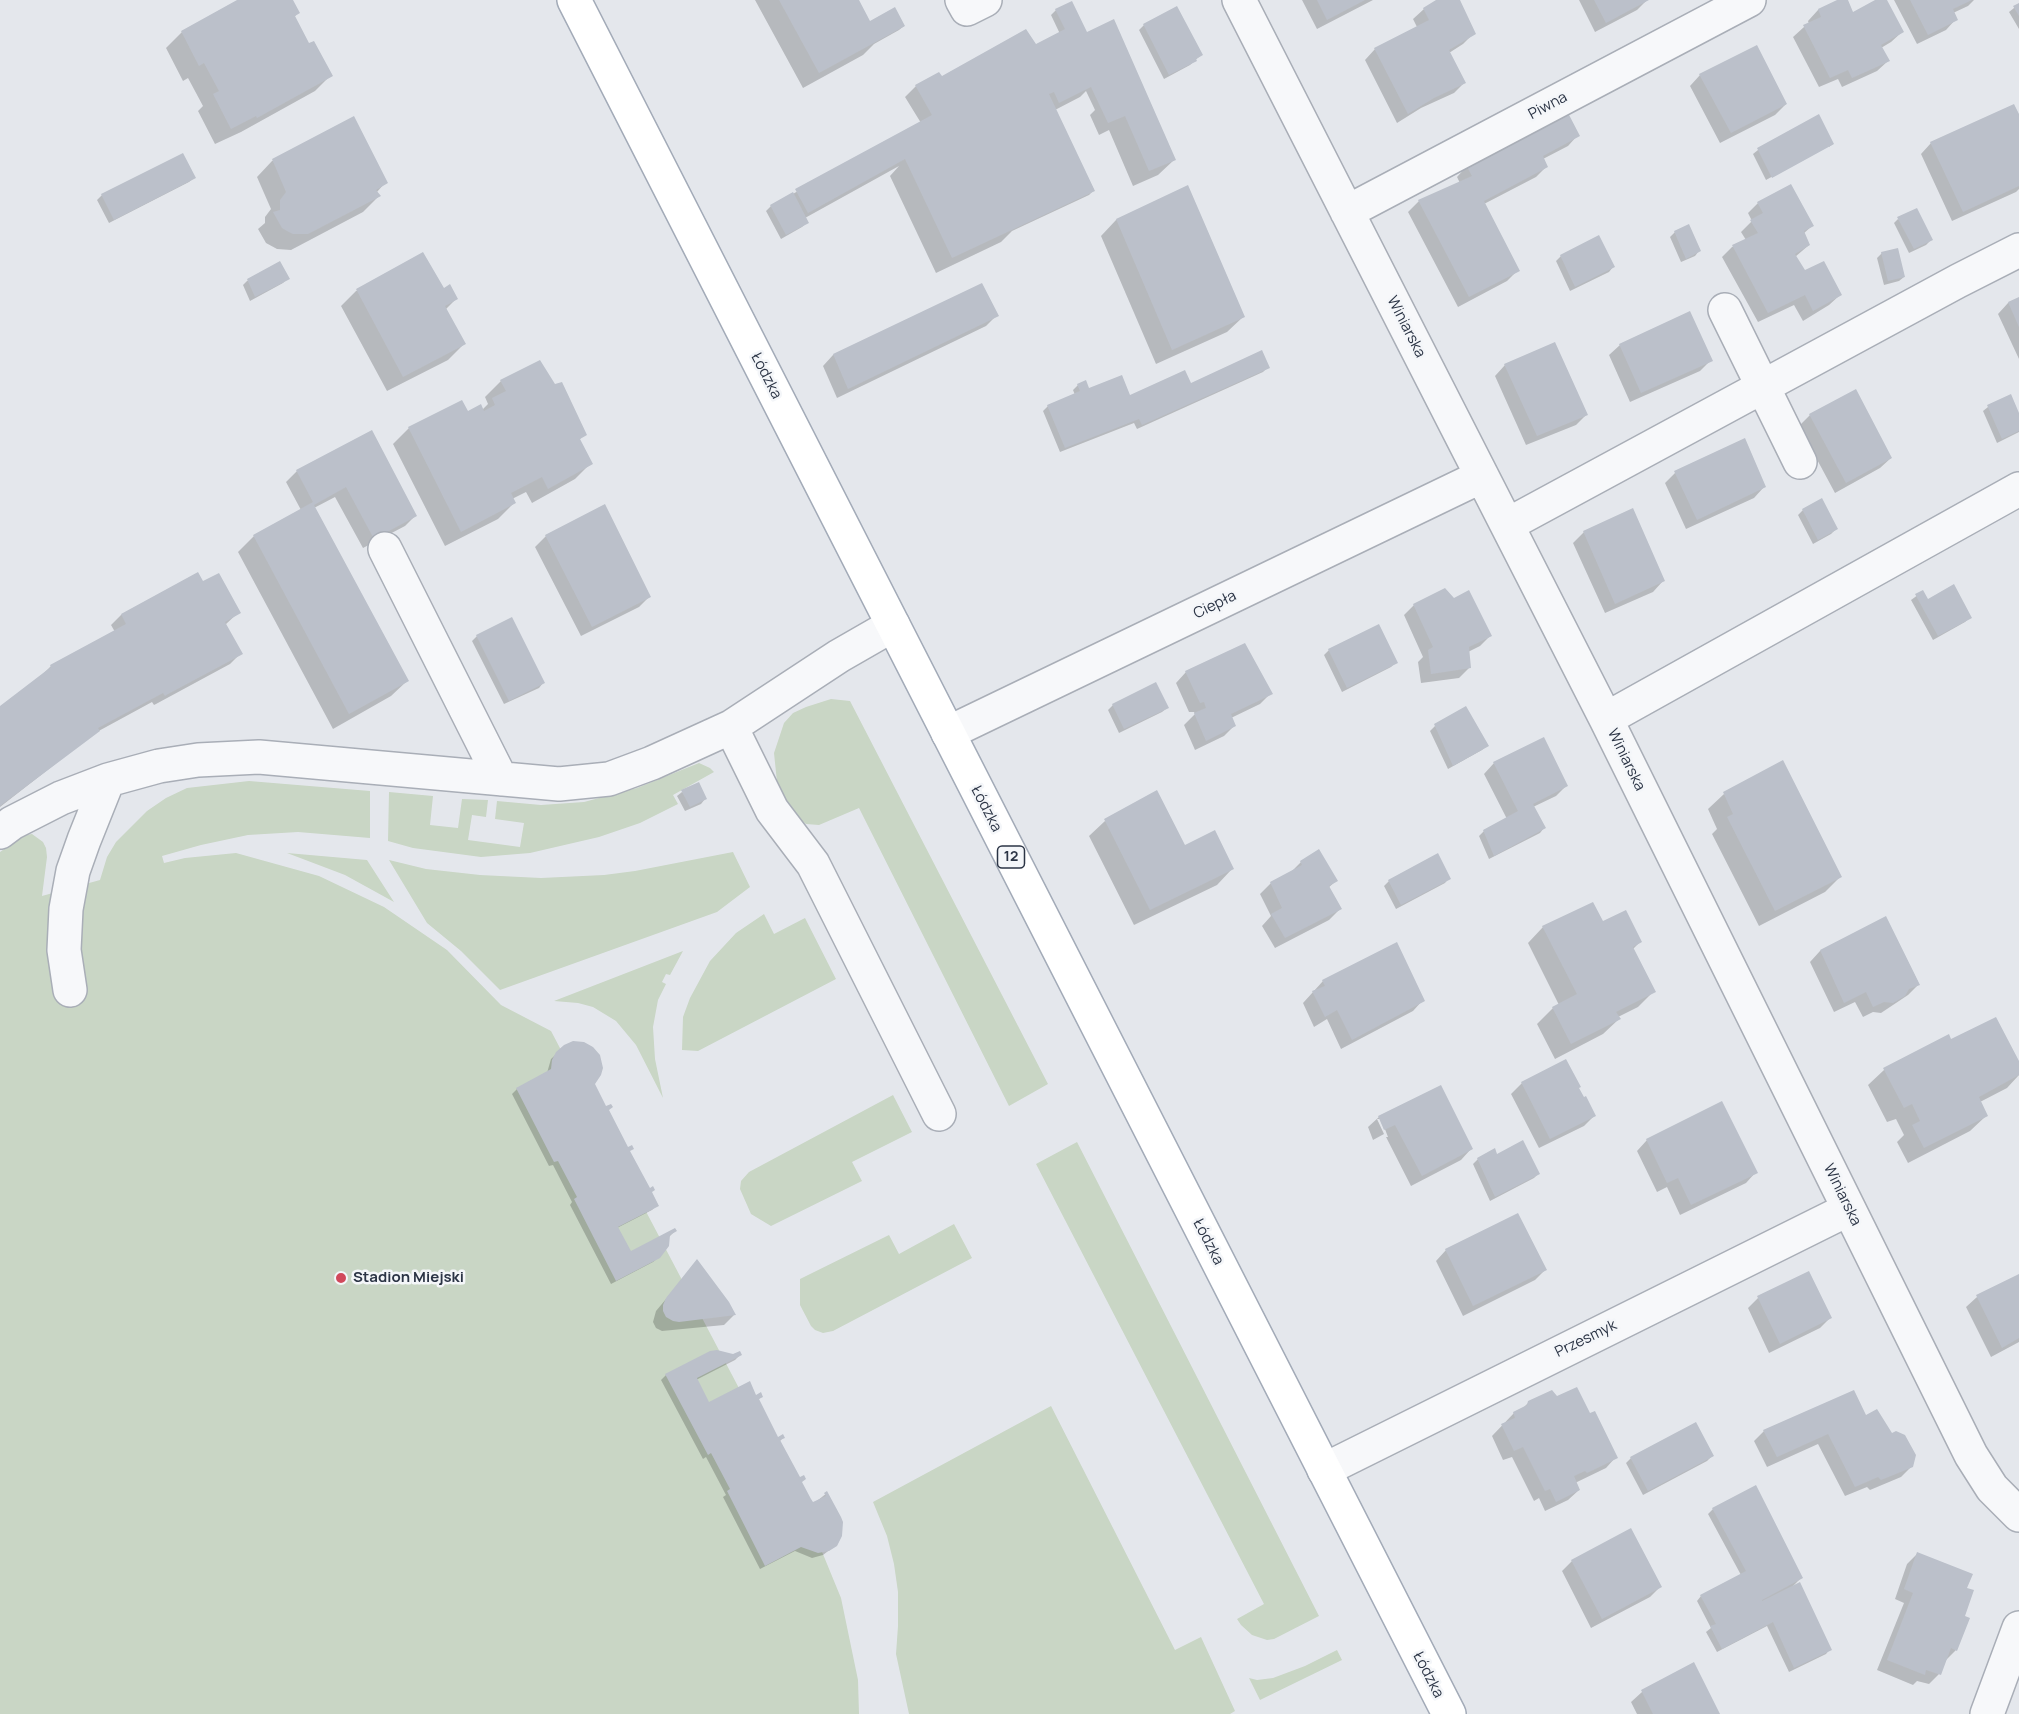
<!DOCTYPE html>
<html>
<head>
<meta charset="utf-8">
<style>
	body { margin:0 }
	canvas { display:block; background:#e4e7ec }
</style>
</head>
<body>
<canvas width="2019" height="1714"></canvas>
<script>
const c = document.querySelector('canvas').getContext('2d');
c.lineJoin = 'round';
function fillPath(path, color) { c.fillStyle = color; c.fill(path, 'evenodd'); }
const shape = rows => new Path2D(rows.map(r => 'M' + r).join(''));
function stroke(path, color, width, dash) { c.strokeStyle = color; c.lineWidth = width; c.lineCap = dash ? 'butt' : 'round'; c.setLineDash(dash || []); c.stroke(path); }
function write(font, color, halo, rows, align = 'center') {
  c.font = font + ' Manrope,sans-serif'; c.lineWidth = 5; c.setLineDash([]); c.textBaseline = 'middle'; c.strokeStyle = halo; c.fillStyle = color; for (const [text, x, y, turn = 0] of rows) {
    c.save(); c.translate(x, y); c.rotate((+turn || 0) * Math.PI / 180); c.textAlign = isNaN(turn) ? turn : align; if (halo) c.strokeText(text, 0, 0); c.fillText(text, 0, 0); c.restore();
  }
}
fillPath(shape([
	[831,699,850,701,1048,1084,1009,1106,859,808,819,825,806,824,798,818,790,810,777,782,774,753,784,723,793,713,806,707],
	[699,763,710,768,714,772,673,795,678,804,640,823,599,837,530,853,481,857,413,848,388,841,389,792,433,796,430,825,458,828,462,799,488,800,486,817,472,815,468,840,520,847,524,823,495,819,497,801,541,805,584,802,637,788],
	[249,781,370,791,370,838,298,832,248,835,201,845,162,856,164,863,185,858,236,853,319,876,384,907,447,950,501,1005,551,1031,811,1525,841,1598,858,1680,859,1714,0,1714,0,852,25,835,32,834,43,842,46,848,47,857,42,896,100,880,107,857,116,842,147,811,166,798,187,788],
	[733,852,750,887,717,912,500,990,461,951,427,923,389,860,426,869,480,875,541,878,604,875,635,871],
	[287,853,367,860,394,902,345,875],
	[764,914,774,934,805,918,836,979,698,1051,682,1050,683,1017,690,998,710,961,736,933],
	[683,951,670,975,666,974,662,982,666,984,658,1000,653,1027,655,1059,663,1098,636,1045,616,1021,593,1007,578,1003,554,1001],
	[893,1095,912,1132,852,1162,862,1181,771,1226,751,1214,740,1189,741,1181,749,1172],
	[1077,1142,1319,1616,1274,1639,1267,1640,1252,1635,1241,1625,1237,1619,1264,1604,1036,1164],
	[954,1224,972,1258,833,1331,823,1333,815,1330,811,1326,800,1305,800,1279,889,1235,899,1254],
	[1051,1406,1175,1650,1201,1637,1235,1711,1230,1714,909,1714,896,1654,898,1626,898,1592,894,1564,887,1536,873,1502],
	[1337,1650,1342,1660,1260,1700,1249,1678,1257,1680,1273,1678,1305,1666]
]), '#c9d6c5');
fillPath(shape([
	[240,0,292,0,298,13,294,17,309,45,331,75,315,91,241,132,215,144,198,111,203,106,188,78,183,81,166,48,182,32],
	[755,0,857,0,870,23,904,26,899,30,874,44,863,55,803,88],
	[1302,0,1373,0,1317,29],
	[1439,0,1458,0,1474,33,1463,44,1449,53,1464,83,1454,93,1421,108,1397,123,1365,60,1375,49,1417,27,1413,19,1424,9],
	[1579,0,1647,0,1637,10,1595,32],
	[1841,0,1846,0,1852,14,1879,0,1885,0,1902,32,1891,42,1881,48,1888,61,1877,71,1842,87,1838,79,1819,87,1793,37,1804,27,1809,24,1808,21,1818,10],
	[1894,0,1974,0,1968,6,1953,13,1956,19,1946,30,1917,44],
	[2019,4,2019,29,2009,12],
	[1056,10,1087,34,1174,160,1158,175,1133,186,1109,130,1099,135,1090,115,1095,110,1086,91,1080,97,1055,110,1094,190,1089,195,1012,231,1001,242,936,273,890,176,899,166,805,218,807,222,802,227,781,239,766,211,771,206,921,123,905,97,916,86,1035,46,1060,34,1051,15],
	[1144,25,1201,55,1190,65,1164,79,1139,30],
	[1700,75,1786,104,1775,115,1720,143,1690,86],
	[1819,117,1833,144,1829,147,1829,145,1766,180,1753,154,1758,150],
	[2019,117,2019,189,2016,192,1952,221,1921,154,1931,143],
	[353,118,386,182,376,193,379,196,363,212,291,250,277,249,266,243,258,229,265,223,265,217,271,209,257,177,272,161],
	[1578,135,1568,146,1543,159,1546,167,1536,177,1484,204,1518,270,1507,281,1458,307,1408,212,1419,201,1460,183,1457,177,1467,166],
	[194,178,189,182,109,223,97,200,102,195],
	[1187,187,1243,317,1227,332,1156,364,1101,236,1116,220],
	[1758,203,1812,226,1803,234,1809,245,1795,257,1804,272,1840,295,1829,305,1803,321,1794,305,1758,322,1722,257,1732,247,1746,240,1741,232,1752,221,1748,213],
	[1898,219,1931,240,1926,245,1909,253,1894,223],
	[1675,232,1699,251,1695,256,1681,262,1670,237],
	[1882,253,1904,277,1899,281,1884,285,1877,258],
	[423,254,444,290,456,299,445,310,464,344,448,360,387,391,341,306,356,291],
	[1561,256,1613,267,1609,272,1570,291,1556,261],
	[280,263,288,278,283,283,250,301,243,285,247,281],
	[982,285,997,315,986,326,837,398,823,366,833,355],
	[2019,298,2019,359,1998,314,2008,303],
	[1620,345,1711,360,1700,371,1630,402,1609,355],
	[1505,365,1586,415,1576,425,1526,445,1495,376],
	[1268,367,1263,372,1137,429,1134,423,1060,452,1043,411,1048,406,1075,395,1073,390,1078,385,1088,390,1129,397],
	[501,381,585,434,579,440,591,463,575,479,532,503,526,492,512,499,514,503,498,519,445,546,393,444,409,428,461,402,467,413,482,410,488,404,485,397],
	[2010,396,2019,417,2019,432,1997,443,1983,411,1988,407],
	[1810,415,1891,458,1880,468,1835,493,1799,426],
	[372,432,415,516,405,526,363,548,335,497,314,508,407,681,391,696,333,729,238,552,254,536,301,510,286,482,297,471],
	[1675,473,1764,487,1754,498,1686,529,1665,483],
	[1632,510,1663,581,1653,592,1605,613,1573,543,1584,532],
	[1803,510,1836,529,1831,534,1813,544,1798,515],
	[546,536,650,596,639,607,581,636,535,547],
	[203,583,239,612,225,625,241,653,230,664,156,704,154,705,152,702,95,733,0,807,0,708,40,677,51,666,115,632,111,625,121,615],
	[1922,592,1927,601,1970,617,1965,622,1933,640,1911,600],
	[1414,605,1490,636,1480,646,1468,652,1470,667,1459,678,1421,683,1418,662,1423,657,1404,615],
	[1378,626,1396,662,1391,667,1342,692,1324,655,1329,650],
	[477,636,543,683,539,688,504,704,472,641],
	[1186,672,1271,693,1260,704,1231,718,1235,725,1224,736,1195,750,1184,725,1195,714,1194,712,1189,712,1176,683],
	[1113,705,1167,708,1162,712,1119,733,1108,710],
	[1435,726,1487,745,1482,750,1448,769,1430,731],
	[1494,763,1566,786,1556,796,1533,807,1544,828,1540,833,1489,859,1479,836,1484,831,1507,819,1484,774],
	[682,792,705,799,701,804,685,811,677,796],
	[1724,794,1840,877,1825,892,1759,926,1712,834,1717,829,1708,809],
	[1105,821,1185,847,1232,869,1217,885,1134,925,1089,836],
	[1301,862,1336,881,1328,888,1340,909,1329,920,1275,948,1262,926,1271,916,1260,894,1271,883,1290,873],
	[1449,878,1445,883,1396,909,1384,886,1389,881],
	[1886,918,1919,984,1908,995,1881,1013,1873,1012,1863,1017,1855,1002,1834,1012,1810,962,1820,951],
	[1602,923,1640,942,1633,949,1654,991,1638,1007,1618,1017,1619,1019,1603,1034,1555,1059,1537,1024,1553,1008,1559,1005,1528,943,1543,927],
	[1323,981,1423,1000,1413,1011,1341,1049,1327,1019,1314,1027,1303,1003],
	[1948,1036,1950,1041,2019,1065,2019,1075,2007,1088,1980,1102,1986,1116,1970,1131,1908,1163,1897,1142,1904,1135,1896,1119,1887,1122,1868,1085,1884,1070],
	[565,1046,593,1084,657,1205,652,1210,617,1228,630,1253,675,1231,669,1237,659,1257,653,1262,611,1284,570,1205,572,1202,553,1165,549,1166,512,1094,517,1089,547,1073,551,1059],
	[1566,1061,1577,1088,1594,1116,1584,1126,1539,1148,1511,1094,1522,1083],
	[1379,1117,1471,1149,1461,1160,1411,1186,1386,1137,1388,1137,1381,1119,1377,1119,1384,1134,1373,1140,1368,1127],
	[1647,1140,1756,1172,1746,1183,1680,1215,1667,1187,1657,1192,1637,1151],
	[1497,1156,1539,1173,1534,1178,1490,1201,1473,1164,1478,1159],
	[1446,1250,1545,1270,1535,1280,1463,1316,1436,1261],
	[697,1262,734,1315,724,1325,662,1331,656,1328,653,1322,656,1311],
	[2019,1275,2019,1342,1991,1357,1966,1307,1977,1297],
	[1758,1298,1830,1318,1820,1328,1769,1353,1748,1308],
	[740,1355,735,1360,696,1380,709,1404,762,1396,758,1400,778,1439,783,1438,779,1442,813,1504,827,1493,836,1545,823,1555,812,1558,795,1551,760,1569,723,1497,726,1495,706,1457,703,1459,661,1380,666,1375],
	[1556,1398,1590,1414,1616,1457,1606,1468,1575,1483,1579,1490,1568,1500,1545,1511,1539,1498,1534,1501,1512,1457,1503,1460,1492,1436,1514,1413,1522,1409,1529,1402],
	[1865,1417,1912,1466,1901,1477,1870,1490,1867,1487,1845,1496,1818,1444,1767,1467,1754,1441,1764,1431],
	[1712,1456,1707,1461,1643,1495,1626,1463,1631,1458],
	[1713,1509,1802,1577,1791,1588,1830,1649,1826,1654,1789,1672,1767,1626,1717,1652,1706,1632,1711,1628,1697,1601,1701,1596,1741,1575,1708,1514],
	[1917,1554,1965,1588,1963,1617,1968,1619,1956,1650,1944,1662,1939,1674,1929,1684,1917,1681,1913,1685,1877,1670,1904,1603,1895,1599,1907,1564],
	[1572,1561,1660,1587,1650,1597,1591,1628,1562,1571],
	[1693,1664,1719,1714,1637,1714,1631,1702,1642,1692]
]), '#0003');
fillPath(shape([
	[237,0,293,0,300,13,295,16,309,43,314,41,333,76,257,118,256,116,231,129,213,94,219,91,204,63,199,66,181,31],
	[779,0,859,0,870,21,895,7,905,26,819,73],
	[1317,0,1365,0,1327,20],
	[1436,0,1460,0,1476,34,1449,50,1466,83,1434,98,1408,114,1374,48,1429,20,1423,8],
	[1594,0,1649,0,1606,23],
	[1837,0,1848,0,1853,12,1875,0,1887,0,1904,32,1881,45,1890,61,1852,78,1848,70,1830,78,1803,25,1821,17,1818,9],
	[1910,0,1972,0,1953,9,1958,20,1928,35],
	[1072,1,1087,32,1114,19,1176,160,1149,171,1125,116,1108,123,1091,87,1059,103,1054,92,1049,94,1095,191,952,258,905,159,808,213,795,189,932,115,915,85,939,72,942,76,1026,29,1036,44,1065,29,1055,9],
	[2019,3,2019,16,2013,6],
	[1177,6,1203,55,1196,59,1197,61,1169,75,1143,24],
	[1757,45,1787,104,1731,133,1699,74],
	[2014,104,2019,114,2019,186,1963,212,1930,142],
	[1567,111,1580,136,1543,156,1548,167,1484,201,1520,271,1469,297,1418,200,1472,176,1466,165],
	[1819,114,1834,144,1772,178,1757,148],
	[354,116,388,183,376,190,381,196,308,234,293,234,287,231,282,228,273,212,280,210,280,200,286,192,272,159],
	[183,153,196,178,114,220,101,194],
	[1791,184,1814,226,1804,231,1810,245,1795,254,1805,270,1824,261,1842,295,1813,311,1805,295,1768,313,1732,245,1758,233,1750,220,1763,213,1757,202],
	[1188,185,1245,317,1172,350,1116,219],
	[793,192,809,223,786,235,770,205],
	[1917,208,1933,240,1914,249,1897,217],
	[1689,224,1701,251,1686,259,1674,231],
	[1599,235,1615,267,1575,287,1560,255],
	[1898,248,1905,277,1888,281,1881,252],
	[423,252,444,288,450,284,458,299,445,306,466,344,403,377,356,289],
	[280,261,290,279,255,297,247,279],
	[982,283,999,316,848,389,833,354],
	[2019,297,2019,327,2008,302],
	[1690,311,1713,361,1641,393,1619,344],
	[1555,342,1588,415,1537,436,1504,364],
	[1262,350,1270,368,1142,425,1139,419,1065,448,1047,405,1080,391,1077,384,1086,380,1089,388,1122,375,1130,395,1185,370,1191,383],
	[540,360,555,384,562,382,587,435,580,439,593,464,548,489,542,477,511,493,516,503,461,532,408,427,462,400,468,411,481,404,484,411,495,405,492,398,506,391,500,380],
	[1856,389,1892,458,1846,483,1809,414],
	[2011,394,2019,413,2019,431,2002,439,1987,405],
	[372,430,417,516,374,539,346,487,314,505,409,681,349,714,253,535,313,502,296,470],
	[1745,438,1766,487,1697,520,1674,471],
	[1822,498,1838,529,1818,540,1802,509],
	[605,504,651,597,592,627,545,535],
	[1633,508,1665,581,1615,604,1583,531],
	[198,572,203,581,219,573,241,613,225,622,243,654,168,694,165,696,163,693,98,728,100,731,0,806,0,706,51,667,50,665,126,624,121,614],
	[1954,584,1972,618,1938,636,1915,594,1923,590,1928,599],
	[1445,588,1454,598,1469,590,1492,636,1469,647,1471,668,1431,674,1428,650,1433,647,1413,604],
	[512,617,545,683,509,701,476,635],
	[1379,624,1398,663,1347,688,1328,649],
	[1245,643,1273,694,1231,714,1236,726,1206,741,1194,713,1206,708,1204,702,1200,703,1185,671],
	[1156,682,1169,708,1124,729,1112,704],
	[1466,706,1489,746,1453,766,1434,724],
	[1544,737,1568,786,1533,804,1546,828,1494,856,1483,830,1518,811,1493,762],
	[1783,760,1842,877,1775,911,1727,817,1733,814,1723,792],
	[699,782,707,799,690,807,681,790],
	[1157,790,1185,845,1215,830,1234,869,1150,910,1104,819],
	[1319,849,1338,881,1329,886,1342,909,1285,938,1271,914,1282,908,1270,882,1302,865,1300,861],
	[1438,853,1451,879,1401,905,1388,880],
	[1593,902,1603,921,1626,910,1642,942,1633,947,1656,992,1616,1012,1621,1019,1571,1044,1552,1007,1577,994,1542,926],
	[1886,916,1920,985,1909,989,1905,996,1893,1003,1884,1002,1873,1007,1866,992,1844,1003,1820,950],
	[1397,942,1425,1001,1352,1040,1337,1010,1325,1017,1312,991,1325,986,1322,980],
	[1996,1017,2019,1061,2019,1075,1979,1097,1988,1116,1924,1148,1912,1125,1920,1121,1912,1104,1904,1108,1883,1068,1949,1034,1951,1039],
	[573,1041,584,1042,593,1047,600,1055,603,1068,601,1075,595,1084,606,1106,611,1104,613,1107,609,1110,628,1147,632,1145,634,1149,630,1151,650,1188,653,1186,655,1190,652,1192,659,1206,618,1227,631,1251,675,1228,677,1231,670,1235,669,1246,660,1258,616,1281,574,1199,577,1197,558,1161,554,1162,516,1088,551,1069,552,1060,556,1052,564,1045],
	[1566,1059,1581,1087,1579,1088,1584,1097,1586,1096,1596,1116,1550,1139,1521,1082],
	[1441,1085,1473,1149,1422,1176,1395,1125,1384,1130,1378,1116],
	[1722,1101,1758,1173,1691,1205,1678,1178,1667,1183,1646,1139],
	[1523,1140,1540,1174,1495,1197,1477,1158,1495,1148,1497,1154],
	[1518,1213,1547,1270,1473,1306,1445,1249],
	[697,1259,729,1302,736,1315,679,1322,673,1321,666,1317,663,1311,663,1305,666,1298],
	[1809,1271,1832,1318,1780,1344,1757,1296],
	[2019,1274,2019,1338,2002,1348,1976,1295],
	[717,1350,733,1354,740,1351,742,1355,697,1378,709,1402,750,1381,756,1395,761,1392,763,1397,759,1399,778,1437,783,1434,785,1438,780,1440,800,1477,804,1475,806,1479,802,1482,811,1499,813,1502,826,1496,824,1493,827,1491,841,1517,843,1522,842,1536,837,1546,829,1551,818,1553,801,1547,765,1566,727,1491,730,1489,711,1453,708,1455,665,1374,710,1351],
	[1577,1387,1590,1413,1595,1411,1618,1458,1587,1473,1585,1471,1574,1476,1580,1490,1556,1502,1550,1489,1545,1491,1523,1447,1514,1451,1501,1424,1515,1418,1513,1412,1527,1405,1528,1401,1552,1390,1557,1396],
	[1854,1390,1866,1415,1877,1409,1892,1433,1896,1431,1905,1435,1916,1455,1913,1467,1881,1480,1878,1477,1855,1487,1828,1434,1777,1457,1763,1430],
	[1696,1422,1714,1456,1648,1491,1630,1457],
	[1756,1485,1803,1578,1762,1600,1762,1601,1800,1582,1832,1650,1794,1668,1773,1622,1722,1649,1710,1626,1716,1624,1700,1595,1746,1571,1712,1508],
	[1631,1528,1662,1587,1602,1619,1571,1560],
	[1917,1552,1973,1574,1967,1588,1974,1590,1965,1616,1970,1618,1957,1651,1951,1648,1941,1675,1926,1670,1925,1675,1887,1660,1913,1593,1904,1589],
	[1694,1662,1720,1714,1653,1714,1641,1690]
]), '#bbc0ca');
const minor = shape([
	[962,0,967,9,985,0],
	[1239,0,1606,719,1971,1455,1992,1488,2019,1515],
	[1347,212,1749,0],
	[1725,310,1800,462],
	[1507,525,1958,281,2019,250],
	[385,549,501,779],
	[1606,719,2019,489],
	[731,727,772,810,813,864,939,1114],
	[948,733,1482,476],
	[0,832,12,823,61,798,108,780,159,766,198,760,259,757,559,784,609,779,652,763,731,727,839,656,893,625],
	[70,990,64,950,66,909,73,871,84,840,108,780],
	[1324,1470,1849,1209],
	[1987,1714,2019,1628]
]);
const major = shape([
	[574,0,1449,1714]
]);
stroke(minor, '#a9aeb7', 36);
stroke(major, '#a3abb8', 36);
stroke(minor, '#f7f8fa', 33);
stroke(major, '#fff', 33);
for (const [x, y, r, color] of [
	[341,1278,6,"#d1495b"]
]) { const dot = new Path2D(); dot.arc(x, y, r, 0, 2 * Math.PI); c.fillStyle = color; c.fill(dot); stroke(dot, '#f4f6f9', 2); }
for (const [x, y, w] of [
	[1011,857,27]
]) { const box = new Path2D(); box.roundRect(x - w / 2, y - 11, w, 22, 4.5); c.fillStyle = '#f4f6f9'; c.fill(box); stroke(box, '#2b3445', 1.5); }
write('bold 14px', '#2b3445', null, [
	["12",1011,857]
]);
write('15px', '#2b3445', '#f4f6f9', [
	["Piwna",1548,106,-28],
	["Winiarska",1406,327,63],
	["Łódzka",766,376,63],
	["Ciepła",1215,605,-26],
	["Winiarska",1626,760,64],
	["Łódzka",986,809,63],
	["Winiarska",1842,1195,64],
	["Łódzka",1208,1242,63],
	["Przesmyk",1586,1339,-26],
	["Łódzka",1428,1675,63]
]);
write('bold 15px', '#2b3445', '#f4f6f9', [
	["Stadion Miejski",353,1278]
], 'left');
</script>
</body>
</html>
